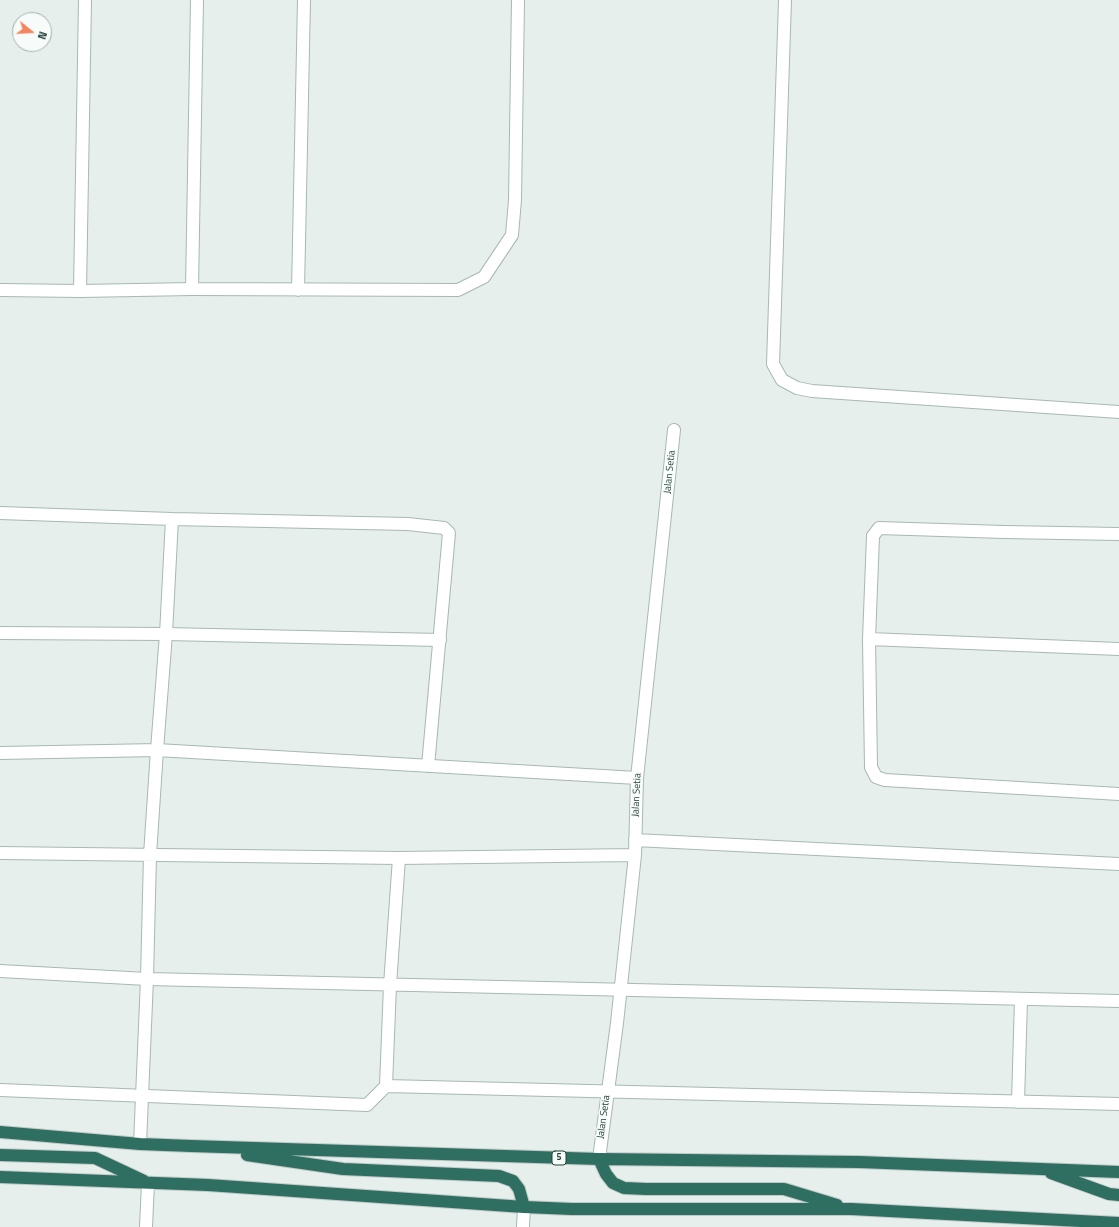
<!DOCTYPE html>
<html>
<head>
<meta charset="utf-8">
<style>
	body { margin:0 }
	#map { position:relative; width:1119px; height:1227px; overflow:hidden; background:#e6efeb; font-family:"Titillium Web",sans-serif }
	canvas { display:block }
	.north { position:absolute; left:12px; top:12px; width:40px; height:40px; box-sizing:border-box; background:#f7fbf9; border:1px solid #a3b1ad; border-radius:50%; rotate:108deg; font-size:11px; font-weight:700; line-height:16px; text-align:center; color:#24423a }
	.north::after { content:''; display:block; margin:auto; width:14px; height:18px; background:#f4845f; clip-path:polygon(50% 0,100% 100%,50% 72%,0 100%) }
</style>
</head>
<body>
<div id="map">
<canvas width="1119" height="1227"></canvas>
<div class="north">N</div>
</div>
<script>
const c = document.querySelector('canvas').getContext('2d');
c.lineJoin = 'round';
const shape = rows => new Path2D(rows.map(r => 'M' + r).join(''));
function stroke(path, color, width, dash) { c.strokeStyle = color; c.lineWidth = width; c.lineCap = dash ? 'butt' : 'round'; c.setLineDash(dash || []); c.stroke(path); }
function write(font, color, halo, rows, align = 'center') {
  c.font = font + ' "Titillium Web",sans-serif'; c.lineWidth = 3; c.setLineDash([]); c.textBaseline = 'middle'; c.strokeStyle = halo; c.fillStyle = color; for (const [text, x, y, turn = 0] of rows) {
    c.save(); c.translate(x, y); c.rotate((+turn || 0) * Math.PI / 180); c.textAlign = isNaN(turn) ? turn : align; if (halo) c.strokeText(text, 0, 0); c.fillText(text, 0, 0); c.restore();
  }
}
const lane = shape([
	[80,291,85,0],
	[0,633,166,634,440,640],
	[869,639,1119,649],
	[871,767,869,639,873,536],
	[0,971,147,979,1119,1001],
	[386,1086,390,985,399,858],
	[0,1090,367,1105,386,1086,1119,1104],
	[1018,1102,1021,999],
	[146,1227,148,1183]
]);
const street = shape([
	[785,0,773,364,782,380,797,388,812,391,1119,412],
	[192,289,197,0],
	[0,290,80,291,192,289,458,290,484,277,512,235,515,200,518,0],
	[298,290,304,0],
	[0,513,172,519,408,524,444,528,449,533,428,766],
	[873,536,879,528,1004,532,1119,534],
	[0,753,157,750,637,778],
	[871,767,876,777,885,780,1119,794],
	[635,840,1119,864],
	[0,853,399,858,635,855],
	[140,1144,147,979,150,855,157,750,166,634,172,519],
	[599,1159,617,1023,635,855,637,778,674,430],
	[523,1227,524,1207]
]);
const highway = shape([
	[0,1132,140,1144,191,1146,599,1159,859,1162,1119,1172],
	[0,1155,95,1158,144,1181],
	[247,1155,343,1169,499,1176,513,1181,519,1189,524,1207],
	[599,1159,606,1174,613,1183,624,1188,646,1189,784,1189,837,1205],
	[1051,1173,1109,1194,1119,1195],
	[0,1177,208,1185,524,1207,572,1209,851,1209,1119,1223]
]);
stroke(lane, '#a8b8b2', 14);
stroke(street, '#a8b8b2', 14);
stroke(highway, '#c2cac8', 14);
stroke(lane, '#fff', 12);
stroke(street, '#fff', 12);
stroke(highway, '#2f6f62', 12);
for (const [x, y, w] of [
	[559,1158,14]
]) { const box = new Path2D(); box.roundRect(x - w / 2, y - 7, w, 14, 3); c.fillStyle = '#f7fbf9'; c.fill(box); stroke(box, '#24423a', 1); }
write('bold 9px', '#24423a', null, [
	["5",559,1158]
]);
write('10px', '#24423a', '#f7fbf9', [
	["Jalan Setia",670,472,-84],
	["Jalan Setia",637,795,-87],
	["Jalan Setia",604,1117,-82]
]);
</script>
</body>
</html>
